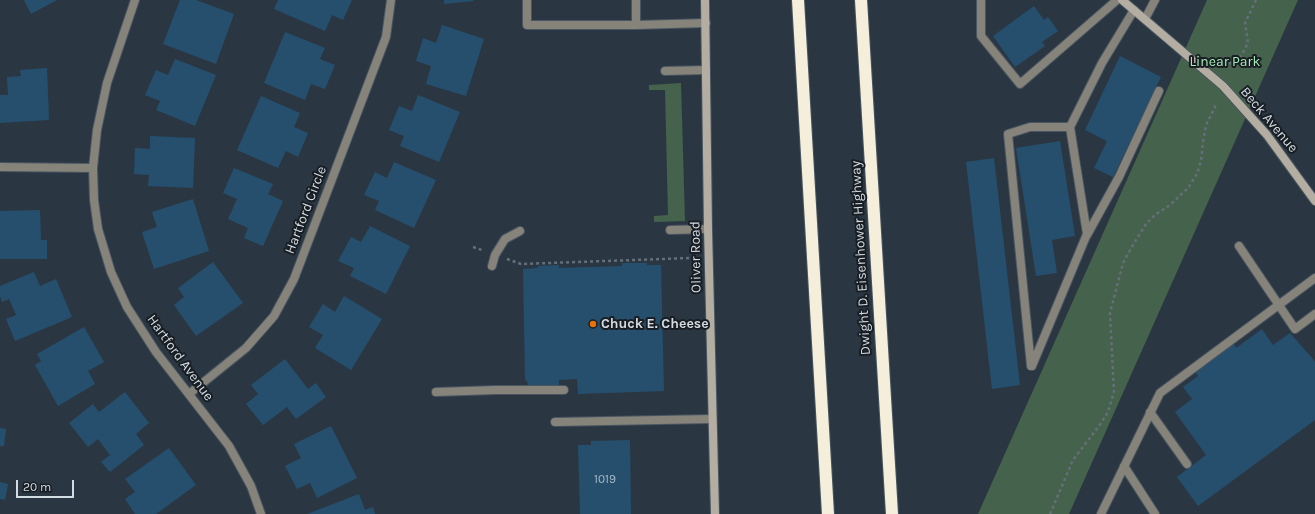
<!DOCTYPE html>
<html>
<head>
<meta charset="utf-8">
<style>
	body { margin:0 }
	#map { position:relative; width:1315px; height:514px; overflow:hidden; background:#2a3743; font-family:Karla,sans-serif }
	canvas { display:block }
	.scale { position:absolute; left:16px; top:480px; width:58px; height:18px; box-sizing:border-box; border:2px solid #d4dce3; border-top:0; padding-left:5px; font-size:12px; line-height:14px; white-space:nowrap; color:#d4dce3; -webkit-text-stroke:3px #181e23; paint-order:stroke }
</style>
</head>
<body>
<div id="map">
<canvas width="1315" height="514"></canvas>
<div class="scale">20 m</div>
</div>
<script>
const c = document.querySelector('canvas').getContext('2d');
c.lineJoin = 'round';
function fillPath(path, color) { c.fillStyle = color; c.fill(path, 'evenodd'); }
const shape = rows => new Path2D(rows.map(r => 'M' + r).join(''));
function stroke(path, color, width, dash) { c.strokeStyle = color; c.lineWidth = width; c.lineCap = dash ? 'butt' : 'round'; c.setLineDash(dash || []); c.stroke(path); }
function write(font, color, halo, rows, align = 'center') {
  c.font = font + ' Karla,sans-serif'; c.lineWidth = 4; c.setLineDash([]); c.textBaseline = 'middle'; c.strokeStyle = halo; c.fillStyle = color; for (const [text, x, y, turn = 0] of rows) {
    c.save(); c.translate(x, y); c.rotate((+turn || 0) * Math.PI / 180); c.textAlign = isNaN(turn) ? turn : align; if (halo) c.strokeText(text, 0, 0); c.fillText(text, 0, 0); c.restore();
  }
}
fillPath(shape([
	[1207,0,1298,0,1069,514,978,514],
	[681,83,685,221,654,222,654,216,668,215,665,90,649,90,649,85]
]), '#45624c');
fillPath(shape([
	[24,0,57,0,31,14],
	[180,0,196,0,234,14,216,64,163,44],
	[278,0,352,0,343,20,332,15,325,31,274,9],
	[444,0,473,0,473,1,444,4],
	[1034,6,1044,20,1048,17,1058,31,1042,42,1045,46,1015,67,993,36],
	[442,25,484,39,466,96,426,84,431,66,416,61,423,38,436,43],
	[285,32,325,48,320,59,335,65,325,89,311,84,305,100,264,83],
	[1120,56,1161,77,1113,177,1094,168,1107,141,1085,130],
	[175,59,216,75,195,126,156,110,160,101,145,95,156,70,168,75],
	[47,68,49,120,0,123,0,95,8,95,7,77,21,76,20,70],
	[418,95,460,112,439,162,400,146,404,136,389,130,399,106,412,111],
	[261,96,300,113,294,127,308,133,298,157,286,151,278,168,237,150],
	[150,136,195,138,193,188,148,186,149,175,134,174,135,148,150,149],
	[1060,141,1075,236,1052,240,1057,273,1036,276,1016,148],
	[994,158,1020,385,992,389,966,162],
	[394,162,436,180,414,228,375,210,379,201,364,195,375,172,387,178],
	[234,168,273,184,268,194,283,201,263,246,244,238,248,228,228,219,237,199,223,193],
	[193,199,209,251,154,269,142,232,157,227,152,212],
	[40,210,41,240,47,240,47,259,0,259,0,211],
	[370,226,410,246,386,294,350,276,354,268,338,261,351,237,361,242],
	[213,262,243,303,196,336,174,305,184,297,178,288],
	[622,263,647,263,647,265,661,265,664,391,578,394,577,379,559,380,559,386,528,387,527,381,525,380,523,269,538,268,538,266,559,265,559,268,622,266],
	[34,272,40,286,56,279,72,317,15,341,6,319,16,315,9,299,2,302,0,296,0,286],
	[344,296,382,319,351,370,315,348,323,335,309,327,323,304,335,312],
	[84,327,104,362,88,371,95,384,58,406,35,365,41,361,37,354],
	[1262,329,1273,345,1290,333,1312,358,1315,362,1315,420,1198,506,1177,477,1206,455,1175,412,1192,399,1183,387,1198,376,1195,372,1234,343,1236,348],
	[285,359,308,389,316,383,326,397,296,419,287,407,263,425,246,404,258,394,251,385],
	[125,392,149,423,136,434,144,445,110,472,101,462,110,455,98,439,88,447,69,423,93,404,99,412],
	[331,426,357,478,317,498,310,483,297,489,285,466,301,458,294,444],
	[0,428,6,429,4,446,0,446],
	[630,440,631,514,580,514,578,445,591,445,591,441],
	[169,448,196,485,156,514,135,514,125,499,135,492,125,479],
	[0,482,8,484,5,500,0,499],
	[359,494,365,510,373,507,375,514,307,514]
]), '#264f6e');
const service = shape([
	[527,0,527,25,636,25,706,23],
	[636,0,636,25],
	[981,0,981,36,1020,84,1117,0],
	[1145,19,1155,0],
	[665,71,706,70],
	[670,230,708,229],
	[1087,235,1119,177,1159,91],
	[1239,246,1295,329,1315,314],
	[492,266,495,255,505,239,520,231],
	[1031,366,1008,134,1030,127,1070,127,1102,63,1134,10],
	[1032,366,1087,234,1070,127],
	[436,392,496,390,564,390],
	[1150,412,1187,464],
	[555,422,712,419],
	[1124,466,1155,514],
	[1101,514,1160,393,1315,278]
]);
const minor = shape([
	[135,0,107,83,97,130,93,168,94,200,98,229,111,272,127,307,156,352,229,446,251,486,261,514],
	[0,167,93,168],
	[189,394,246,348,274,316,294,279,386,37,391,0]
]);
const secondary = shape([
	[705,0,708,229,715,514],
	[1122,0,1223,86,1267,135,1315,201]
]);
const motorway = shape([
	[798,0,828,514],
	[861,0,892,514]
]);
stroke(service, '#495560', 10);
stroke(minor, '#495560', 10);
stroke(secondary, '#495560', 10);
stroke(motorway, '#495560', 14);
stroke(shape([
	[1229,64,1241,56,1248,43,1245,23,1256,0],
	[473,247,482,250],
	[507,259,521,264,690,258],
	[1050,514,1073,460,1099,426,1108,412,1114,392,1110,313,1123,263,1133,245,1146,224,1156,214,1170,205,1188,188,1197,174,1201,161,1203,142,1206,125,1216,105]
]), '#646f79', 2.5, [3, 3]);
stroke(service, '#86837b', 8);
stroke(minor, '#86837b', 8);
stroke(secondary, '#b3aea1', 8);
stroke(motorway, '#f5eeda', 12);
for (const [x, y, r, color] of [
	[593,324,4,"#e8710a"]
]) { const dot = new Path2D(); dot.arc(x, y, r, 0, 2 * Math.PI); c.fillStyle = color; c.fill(dot); stroke(dot, '#181e23', 1.5); }
write('12px', '#a8b9c6', null, [
	["1019",605,480]
]);
write('14px', '#a5eab5', '#181e23', [
	["Linear Park",1225,62]
]);
write('14px', '#d4dce3', '#181e23', [
	["Beck Avenue",1269,120,50],
	["Hartford Circle",306,210,-69],
	["Oliver Road",696,257,-91],
	["Dwight D. Eisenhower Highway",861,258,-93],
	["Hartford Avenue",180,358,54]
]);
write('bold 14px', '#d4dce3', '#181e23', [
	["Chuck E. Cheese",601,324]
], 'left');
</script>
</body>
</html>
